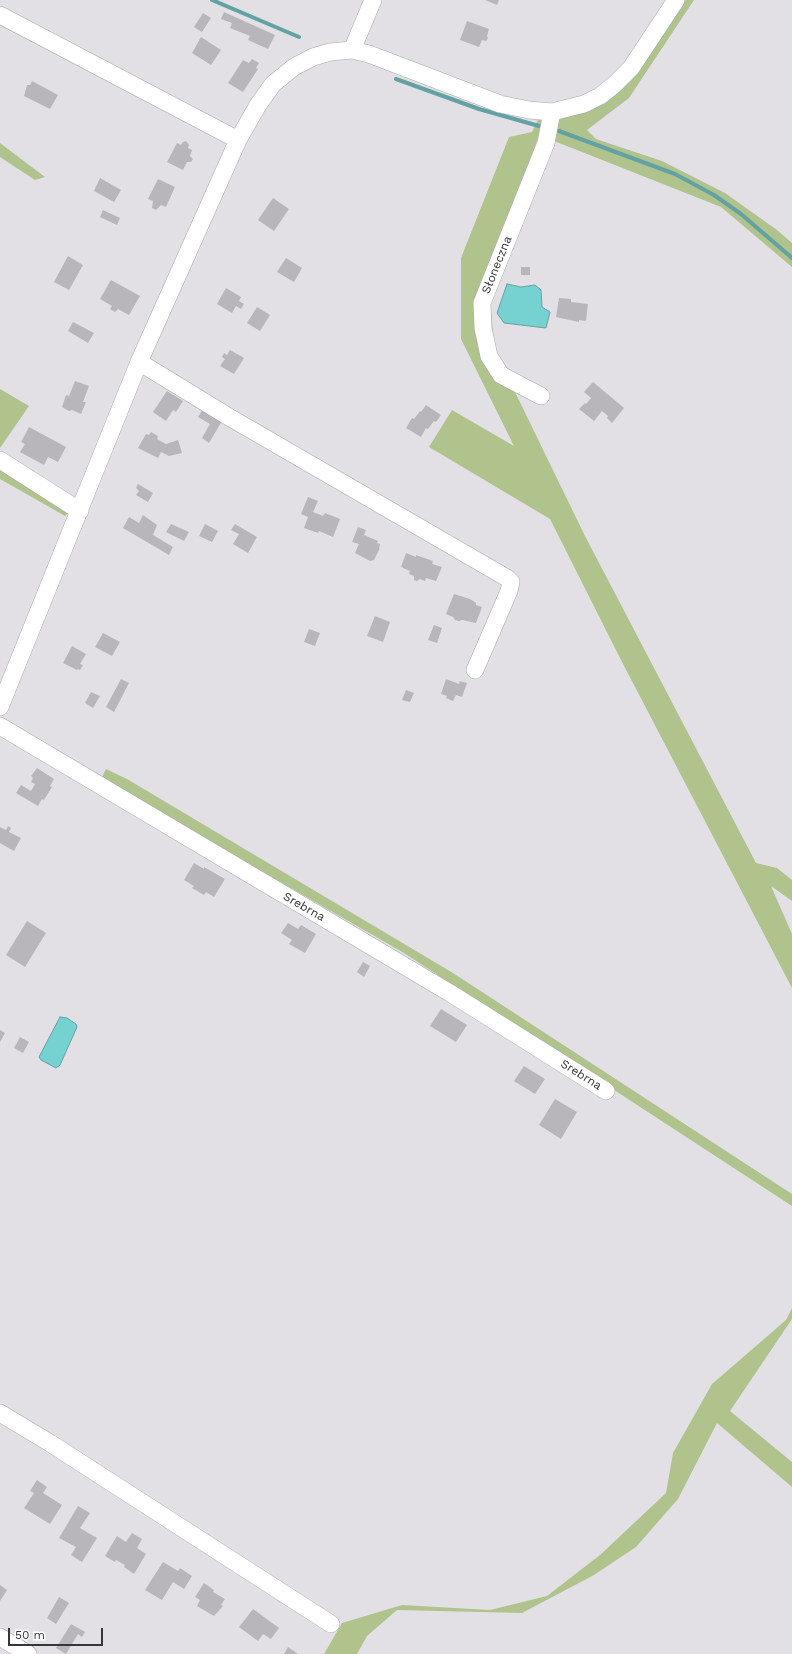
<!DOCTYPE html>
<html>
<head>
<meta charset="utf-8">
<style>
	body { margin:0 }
	#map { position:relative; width:792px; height:1654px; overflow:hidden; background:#e2e0e5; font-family:"Work Sans",sans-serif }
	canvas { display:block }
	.scale { position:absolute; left:8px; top:1628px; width:95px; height:18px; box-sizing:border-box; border:2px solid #363537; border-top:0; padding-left:5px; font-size:12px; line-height:14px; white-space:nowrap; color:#363537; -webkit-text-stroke:3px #fff; paint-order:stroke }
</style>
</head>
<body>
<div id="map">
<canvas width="792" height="1654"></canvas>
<div class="scale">50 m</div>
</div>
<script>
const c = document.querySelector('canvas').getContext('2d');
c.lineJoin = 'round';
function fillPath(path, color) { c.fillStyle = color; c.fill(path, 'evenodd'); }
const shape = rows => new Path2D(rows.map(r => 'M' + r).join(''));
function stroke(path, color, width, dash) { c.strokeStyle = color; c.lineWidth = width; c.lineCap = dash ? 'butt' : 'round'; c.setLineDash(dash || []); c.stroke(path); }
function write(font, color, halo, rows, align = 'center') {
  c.font = font + ' "Work Sans",sans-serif'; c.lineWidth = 3.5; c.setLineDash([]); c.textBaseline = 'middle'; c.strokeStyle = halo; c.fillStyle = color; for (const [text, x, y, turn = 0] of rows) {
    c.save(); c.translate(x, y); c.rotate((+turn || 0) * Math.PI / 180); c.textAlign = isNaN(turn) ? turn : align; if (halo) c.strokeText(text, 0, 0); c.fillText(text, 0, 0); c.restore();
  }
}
fillPath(shape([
	[666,0,694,0,629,98,587,130,596,139,662,161,725,193,777,230,792,243,792,267,721,207,539,135,489,288,493,334,497,355,585,536,756,863,777,868,792,880,792,901,771,886,792,934,792,988,622,662,550,519,429,447,452,410,514,446,461,339,461,258,509,137,532,132,543,109,580,106,632,57],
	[0,143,45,177,35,180,0,157],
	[0,389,29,406,0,448],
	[0,469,71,511,65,516,0,479],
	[106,769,127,779,453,973,792,1194,792,1206,404,953,101,779],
	[792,1308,792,1319,730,1411,792,1462,792,1487,717,1423,678,1499,636,1547,594,1575,522,1613,397,1610,367,1636,357,1654,324,1654,342,1623,402,1605,490,1610,547,1596,600,1555,666,1493,673,1453,712,1384,786,1320]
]), '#b0c38d');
const water = shape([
	[507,284,521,287,535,285,541,290,542,307,550,312,546,328,504,323,497,313,507,284],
	[60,1017,67,1018,76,1024,77,1027,60,1065,56,1068,41,1060,39,1057,60,1017]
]);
fillPath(water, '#76d1d1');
stroke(water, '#63a2a3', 1);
stroke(shape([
	[212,0,299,37],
	[396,79,479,109,539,126],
	[559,131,675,174,714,195,741,214,792,258]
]), '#63a2a3', 4);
fillPath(shape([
	[485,0,499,0,497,5],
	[224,12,275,35,268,49,248,40,250,36,230,28,232,23,221,19],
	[203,13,211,18,202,32,194,27],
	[467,21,489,29,487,36,488,38,487,40,486,41,482,40,479,47,460,40],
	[201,37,221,50,211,65,192,53],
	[252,59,259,63,256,68,258,69,243,92,228,83,243,60,249,63],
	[32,81,58,95,50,109,24,96,27,85,30,85],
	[186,141,189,145,188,148,192,150,190,156,193,159,191,162,187,162,183,170,167,162,177,143,181,145,183,142],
	[100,178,121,190,114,202,94,191],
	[158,179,175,187,166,207,161,205,156,210,152,208,153,201,148,199],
	[273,198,289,209,274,231,258,220],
	[103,210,120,218,117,225,100,217],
	[68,256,83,265,69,290,54,282],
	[286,258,302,268,294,282,277,272],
	[521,267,530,267,530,275,521,275],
	[111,280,140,296,129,315,118,309,115,312,110,309,112,306,100,299],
	[226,288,241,297,239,301,244,304,241,309,236,306,232,313,217,304],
	[559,298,571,299,571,302,588,304,586,321,579,320,579,322,556,317],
	[257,307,270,315,260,331,247,323],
	[73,322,94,333,88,343,68,331],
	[230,350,244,358,234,374,220,366,225,359,222,357,224,353,227,355],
	[75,381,89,386,83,402,86,402,81,414,72,410,69,411,62,407,66,395,69,396],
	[593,382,624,408,612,423,607,418,608,416,602,411,594,421,579,409,585,403,586,404,591,398,584,392],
	[167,391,183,401,176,412,173,410,166,421,153,412],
	[426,405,441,415,436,422,434,421,428,429,426,428,421,437,406,428,412,418,414,419,420,411,421,412],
	[203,409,222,421,209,443,202,438,210,424,198,417],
	[29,427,66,447,58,462,48,457,44,465,20,452,25,444,21,442],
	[151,432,158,436,157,439,166,444,178,440,182,453,169,456,161,452,158,458,138,448,146,434,149,435],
	[138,484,153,493,148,502,136,495,139,491,136,488],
	[308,497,318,501,313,512,323,516,325,513,340,519,333,537,319,531,318,533,304,528,308,517,301,514],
	[143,515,157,525,153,535,173,547,169,555,123,528,129,517,139,523],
	[171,524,189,532,184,541,166,532],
	[205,524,218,531,212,542,199,536],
	[235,524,257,537,248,553,233,544,239,534,231,530],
	[358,527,366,530,364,535,378,541,377,543,380,544,379,550,374,560,370,561,355,553,359,544,352,542],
	[406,553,416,557,416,555,433,561,432,564,442,567,436,581,426,578,425,581,420,579,417,581,414,580,414,576,409,574,410,571,401,567],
	[454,594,470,599,476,603,476,605,482,607,476,623,462,620,459,621,455,620,453,617,446,614],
	[375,616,390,622,383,642,367,636],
	[434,625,442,628,437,643,428,640],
	[309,629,320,633,315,646,304,642],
	[103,633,120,642,112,656,95,647],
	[72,646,86,654,80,664,83,665,80,670,78,669,77,670,63,663],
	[121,679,129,683,114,712,106,707],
	[446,679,459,684,460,681,467,683,462,697,456,695,453,701,446,698,447,696,441,694],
	[406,690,414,693,410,702,402,700],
	[91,692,100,696,93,708,85,703],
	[37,768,54,779,50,786,52,787,44,800,42,799,38,806,16,793,21,785,31,791,35,784,31,782,33,778,31,776],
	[8,826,11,828,9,832,21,838,14,851,0,843,0,827,6,830],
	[194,863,204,869,204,867,225,879,214,897,206,892,204,895,192,888,194,886,184,880],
	[27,921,46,933,25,967,6,955],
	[288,923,298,929,301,925,316,934,305,953,289,944,292,940,281,933],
	[363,962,370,966,364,977,357,972],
	[441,1009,467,1025,456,1042,430,1026],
	[0,1030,5,1033,0,1042],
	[20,1037,29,1042,23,1053,14,1048],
	[524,1066,545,1079,535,1094,514,1081],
	[555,1099,577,1112,561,1139,539,1125],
	[37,1480,47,1487,43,1493,62,1505,50,1524,24,1508,34,1493,30,1491],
	[78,1506,90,1513,80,1528,97,1538,82,1562,71,1555,76,1547,59,1538],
	[132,1533,142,1539,137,1548,146,1554,134,1574,124,1567,125,1565,116,1560,115,1562,105,1556,117,1536,126,1542],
	[163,1562,178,1571,180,1568,192,1576,184,1589,173,1582,162,1600,145,1590],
	[204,1583,214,1590,213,1592,225,1599,221,1605,223,1606,214,1616,197,1606,200,1600,195,1597],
	[0,1585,7,1590,0,1601],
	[59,1597,69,1603,56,1624,47,1618],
	[253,1609,279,1628,271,1639,263,1634,258,1641,239,1627],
	[71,1624,85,1632,82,1637,78,1634,66,1654,56,1648],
	[288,1647,298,1654,284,1654]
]), '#b8b6ba');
const minor = shape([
	[0,15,238,140],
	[352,50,373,0],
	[139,362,229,417,507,578,511,582,509,591,475,670],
	[541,396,501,375,489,356,483,328,482,303,546,143,552,112],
	[0,460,80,511],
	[0,707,139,362,238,140,258,105,273,84,294,67,313,57,330,52,352,50,369,54,500,104,529,110,552,112,584,104,600,96,614,85,631,68,676,0],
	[0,726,450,993,606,1091],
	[0,1413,50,1443,331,1624],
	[0,1637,28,1654]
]);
stroke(minor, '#aaa8ad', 18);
stroke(minor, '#fff', 17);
write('12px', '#363537', '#fff', [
	["Słoneczna",497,265,-68],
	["Srebrna",304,907,30],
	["Srebrna",581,1075,32]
]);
</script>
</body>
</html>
